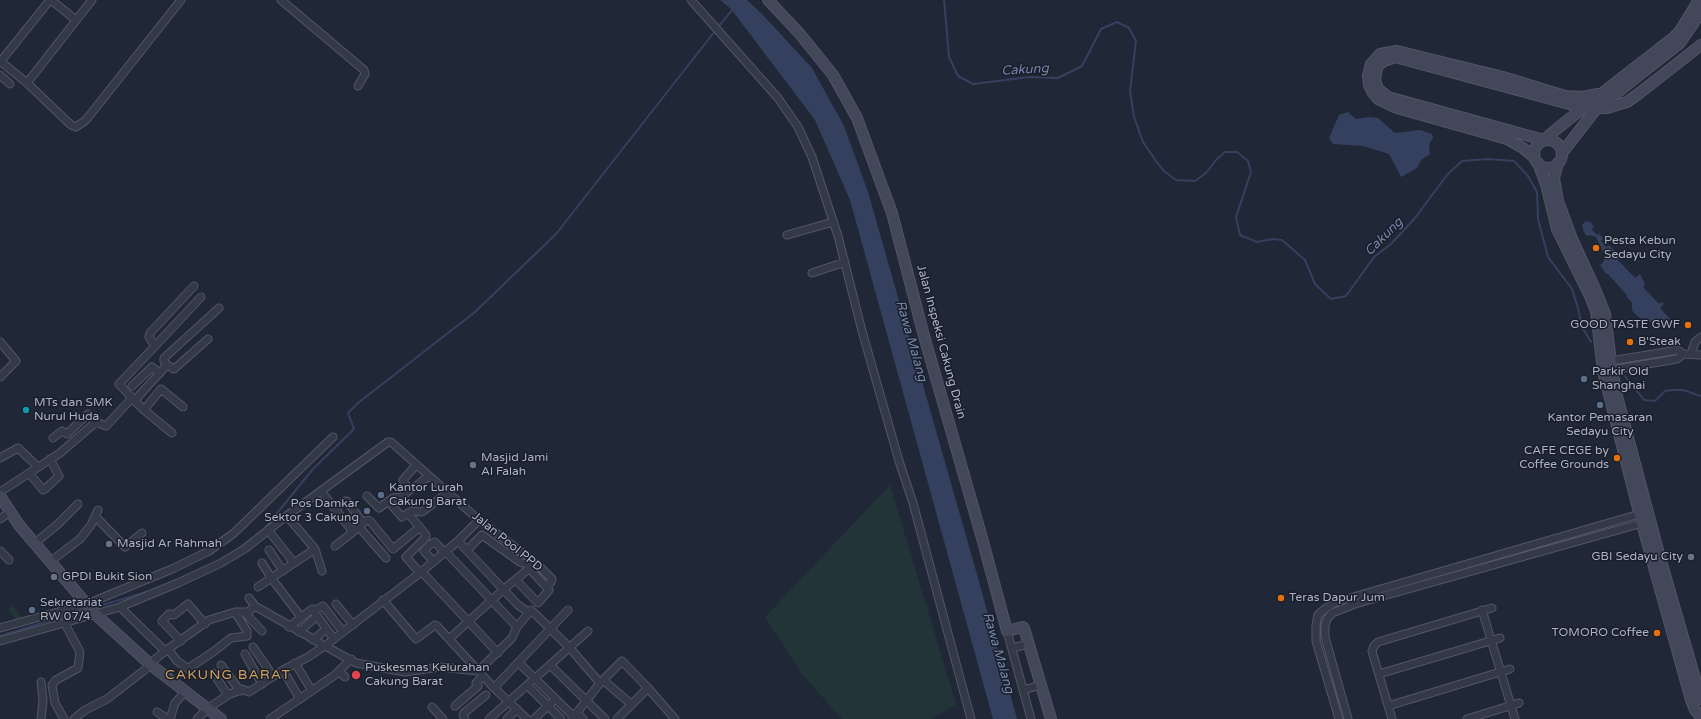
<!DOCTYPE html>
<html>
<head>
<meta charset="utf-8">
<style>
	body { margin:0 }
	canvas { display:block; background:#202736 }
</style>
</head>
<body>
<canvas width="1701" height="719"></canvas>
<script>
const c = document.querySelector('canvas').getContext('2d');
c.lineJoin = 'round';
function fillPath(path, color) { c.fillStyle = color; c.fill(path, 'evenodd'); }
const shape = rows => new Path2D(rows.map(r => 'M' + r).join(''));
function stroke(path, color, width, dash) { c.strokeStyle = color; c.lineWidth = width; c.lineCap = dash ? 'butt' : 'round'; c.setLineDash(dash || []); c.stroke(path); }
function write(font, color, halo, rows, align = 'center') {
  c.font = font + ' "Varela Round",sans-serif'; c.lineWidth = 3; c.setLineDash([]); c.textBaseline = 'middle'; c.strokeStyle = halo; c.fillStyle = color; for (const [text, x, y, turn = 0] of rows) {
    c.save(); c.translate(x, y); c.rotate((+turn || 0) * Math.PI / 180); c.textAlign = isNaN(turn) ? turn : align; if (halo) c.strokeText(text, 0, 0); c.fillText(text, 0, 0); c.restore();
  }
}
fillPath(shape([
	[890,485,956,704,932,719,842,719,803,675,765,617],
	[13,606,21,617,16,620,8,609]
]), '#233438');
fillPath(shape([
	[720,0,747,0,763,15,812,68,844,126,868,192,976,571,1017,719,993,719,850,200,815,120,731,9],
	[1348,112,1356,119,1370,117,1378,118,1395,133,1420,130,1432,134,1433,137,1429,145,1430,154,1421,160,1417,168,1401,177,1389,154,1363,146,1333,144,1329,138,1339,115],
	[1586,221,1591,223,1594,227,1591,229,1597,235,1599,234,1603,238,1601,241,1607,247,1609,245,1621,257,1618,260,1635,278,1640,274,1645,284,1643,287,1659,304,1662,302,1664,304,1660,308,1670,319,1663,323,1656,321,1647,322,1641,319,1634,313,1632,310,1632,303,1626,296,1627,295,1608,274,1606,274,1600,265,1603,263,1605,256,1596,237,1590,235,1587,236,1584,232,1582,225]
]), '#34405d');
stroke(shape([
	[944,0,949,57,958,76,973,84,1030,77,1058,78,1082,66,1101,29,1117,22,1129,28,1136,41,1130,91,1134,117,1143,142,1156,161,1164,171,1176,180,1195,181,1206,173,1216,160,1225,152,1237,152,1248,161,1251,172,1236,217,1240,235,1257,242,1273,239,1282,240,1305,260,1315,284,1331,299,1346,296,1374,257,1391,244,1415,218,1447,175,1462,161,1488,159,1514,161,1528,176,1537,192,1538,219,1548,257,1572,289,1578,308,1582,327,1591,342],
	[718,27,733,9],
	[1625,376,1644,400,1655,401,1665,391,1672,390,1683,390,1701,396],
	[234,552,265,528,313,469,354,429,348,413,358,403,475,312,556,234,715,31],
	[93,608,156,589],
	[0,636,87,609]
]), '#34405d', 2);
const street = shape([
	[51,0,76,20],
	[281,0,364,70,365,74,358,86],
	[691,0,778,98,798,127,812,157,838,236,862,331,899,461,913,503,971,719],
	[0,61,27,83,71,125,76,127,86,120,181,0],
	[1,61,50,0],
	[0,75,10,84],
	[27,83,92,0],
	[787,235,833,222],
	[812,273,845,262],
	[194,286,150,333,149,337,155,346,201,297],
	[0,342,16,361,0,377],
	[1691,354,1695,342,1701,337],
	[1611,361,1678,350,1683,354,1701,355],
	[167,365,174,369,208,339],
	[1612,370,1677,359,1683,354],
	[132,386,152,367,160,373],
	[132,398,119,384,155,346],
	[135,400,167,365,164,361,164,358,219,308],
	[144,410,161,389,183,407],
	[53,438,62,431,67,434,88,414,96,422,106,426,132,398,144,410,172,433],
	[0,458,18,448,37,466],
	[29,473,43,490,45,489,59,476,50,459],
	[406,485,403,480,416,465],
	[321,491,353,532,335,546],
	[0,492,60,453,96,422],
	[367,496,379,508,393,498,401,497,429,476],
	[388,501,402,517,412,511,422,512,447,493],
	[335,509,345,501,347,501,363,523,353,532],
	[408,513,426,535,426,537,406,557,420,573],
	[95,516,125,547,142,533],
	[287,516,315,549,322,571],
	[0,519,10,512],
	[363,523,368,520,370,521,393,549,420,527],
	[359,527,386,558],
	[268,530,294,563],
	[458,541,518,605,528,612],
	[35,543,58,524,78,504],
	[269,550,283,571],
	[467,550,482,535,520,562,531,566],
	[0,551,9,560],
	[445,551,517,627],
	[51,561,80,539,91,525,98,510],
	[433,561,424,551,429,545,435,542,444,552],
	[262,563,272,579,301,617],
	[421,571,498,653],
	[516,580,538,603,549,590,529,568],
	[258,587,315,549],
	[249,598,255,606,320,643],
	[383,600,416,639,435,625,437,626,494,688,527,719],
	[336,604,353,625],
	[120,607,165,651],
	[1482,610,1515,719],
	[313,611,323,606,343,632],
	[245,613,262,631],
	[289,627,312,609,334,639],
	[0,628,87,604,172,569,209,551,234,533,333,437],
	[1007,631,1031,719],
	[299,632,317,616],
	[449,639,504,589,536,563],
	[313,640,326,629],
	[0,641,120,607,178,583,221,563,246,548,281,520,388,442,391,442,479,520,536,563,552,579,551,582,547,586],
	[181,641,162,621,169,614,174,615,188,604,205,624],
	[325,646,356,663,405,672,440,667,478,671,512,638,517,627,531,610,569,647,600,683],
	[253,647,273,676],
	[1012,648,1029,644],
	[168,649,209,620,235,612,248,612,255,606],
	[245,654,262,684],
	[295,663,312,691],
	[519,663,573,716],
	[149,664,168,649,177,661,190,670],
	[221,665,240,691],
	[550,665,605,719],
	[189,668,213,652,231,638,247,636,247,631,235,612],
	[283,670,300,699],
	[339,671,345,677],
	[213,673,228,695],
	[1379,674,1500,638],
	[603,680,631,704],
	[527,685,561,719],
	[494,688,568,610],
	[1023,690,1041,685],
	[455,706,478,686,476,683,483,676],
	[1388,706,1510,669],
	[432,707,443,719],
	[157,712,168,719],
	[576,713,583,719],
	[41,719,43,701,41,682],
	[64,719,55,703,52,685,56,680,78,668,80,652,64,622],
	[74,719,85,710,107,699,151,665],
	[170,719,175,703,185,692],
	[197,719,207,709,228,695,242,689,249,692,283,670,308,657,326,645,420,573,458,541,479,520],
	[270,719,335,675,351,659],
	[465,719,463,715,464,713,486,695],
	[489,719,588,631],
	[507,719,517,709],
	[534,719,551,703],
	[572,719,600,683,622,661,648,688,675,719],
	[617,719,648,688],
	[1339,719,1316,641,1316,625,1318,615,1326,608,1336,602,1643,513],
	[1348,719,1325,637,1325,626,1327,619,1332,613,1355,604,1646,522],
	[1392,719,1372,651,1374,646,1378,642,1492,608],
	[1467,719,1519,703]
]);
const secondary = shape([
	[768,0,800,34,833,75,857,118,892,213,924,336,982,538,1007,631,1023,627,1024,628,1051,719],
	[1699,0,1680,31,1673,38,1601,94,1591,102,1584,108,1578,112,1553,132,1544,140,1388,97,1378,89,1375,80,1377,68,1380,64,1384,61,1395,57,1584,108,1607,108,1627,102,1637,95,1701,45],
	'1534 154a14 14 0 1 1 28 0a14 14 0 1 1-28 0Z',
	[1562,153,1596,109,1680,43,1701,12],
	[1534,157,1523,148,1507,139,1397,108,1378,99,1373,93,1369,85,1368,76,1371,64,1380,54,1397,51,1503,77,1565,96,1583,97,1598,94],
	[1538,163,1546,184,1557,229,1590,296,1596,311,1603,371,1642,524,1691,700,1695,710,1701,717],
	[1558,163,1554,178,1558,201,1572,239,1595,289,1605,314,1612,370,1617,396,1659,554,1701,699],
	[0,496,19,525,95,614,151,665,221,719]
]);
stroke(street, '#515665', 9);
stroke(secondary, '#515665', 12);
stroke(street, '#343947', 7);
stroke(secondary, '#42475a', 10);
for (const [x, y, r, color] of [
	[1596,248,4,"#e8710a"],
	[1688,325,4,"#e8710a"],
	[1630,342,4,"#e8710a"],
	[1584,379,4,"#5c6f8a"],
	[1600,405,4,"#5c6f8a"],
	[26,410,4,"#0f9aa8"],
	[1617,458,4,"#e8710a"],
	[473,465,4,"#6b7280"],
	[381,495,4,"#5c6f8a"],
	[367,511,4,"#5c6f8a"],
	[109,544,4,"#6b7280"],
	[1691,557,4,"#6b7280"],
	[54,577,4,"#6b7280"],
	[1281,598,4,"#e8710a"],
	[32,610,4,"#5c6f8a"],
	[1657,633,4,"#e8710a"],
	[356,675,5,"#e0444e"]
]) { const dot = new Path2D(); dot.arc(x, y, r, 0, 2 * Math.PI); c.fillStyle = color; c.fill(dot); stroke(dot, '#191e2b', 1.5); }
write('12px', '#aeb3c4', '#191e2b', [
	["Pesta Kebun",1604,241],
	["Sedayu City",1604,255],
	["GOOD TASTE GWF",1680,325,"right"],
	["B'Steak",1638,342],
	["Parkir Old",1592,372],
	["Shanghai",1592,386],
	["MTs dan SMK",34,403],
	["Nurul Huda",34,417],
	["Kantor Pemasaran",1600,418,"center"],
	["Sedayu City",1600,432,"center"],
	["CAFE CEGE by",1609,451,"right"],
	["Coffee Grounds",1609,465,"right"],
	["Masjid Jami",481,458],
	["Al Falah",481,472],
	["Kantor Lurah",389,488],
	["Cakung Barat",389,502],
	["Pos Damkar",359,504,"right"],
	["Sektor 3 Cakung",359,518,"right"],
	["Masjid Ar Rahmah",117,544],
	["GBI Sedayu City",1683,557,"right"],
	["GPDI Bukit Sion",62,577],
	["Teras Dapur Jum",1289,598],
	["Sekretariat",40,603],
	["RW 07/4",40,617],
	["TOMORO Coffee",1649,633,"right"],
	["Puskesmas Kelurahan",365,668],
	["Cakung Barat",365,682]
], 'left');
write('12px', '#aeb3c4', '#191e2b', [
	["Jalan Inspeksi Cakung Drain",941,342,75],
	["Jalan Pool PPD",507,542,39]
]);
write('italic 13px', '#7686ab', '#191e2b', [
	["Cakung",1025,70,-3],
	["Cakung",1384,237,-45],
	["Rawa Malang",911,341,74],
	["Rawa Malang",998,653,74]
]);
c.letterSpacing = '1px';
write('14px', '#d09f5d', '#191e2b', [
	["CAKUNG BARAT",228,675]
]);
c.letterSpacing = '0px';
</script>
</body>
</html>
